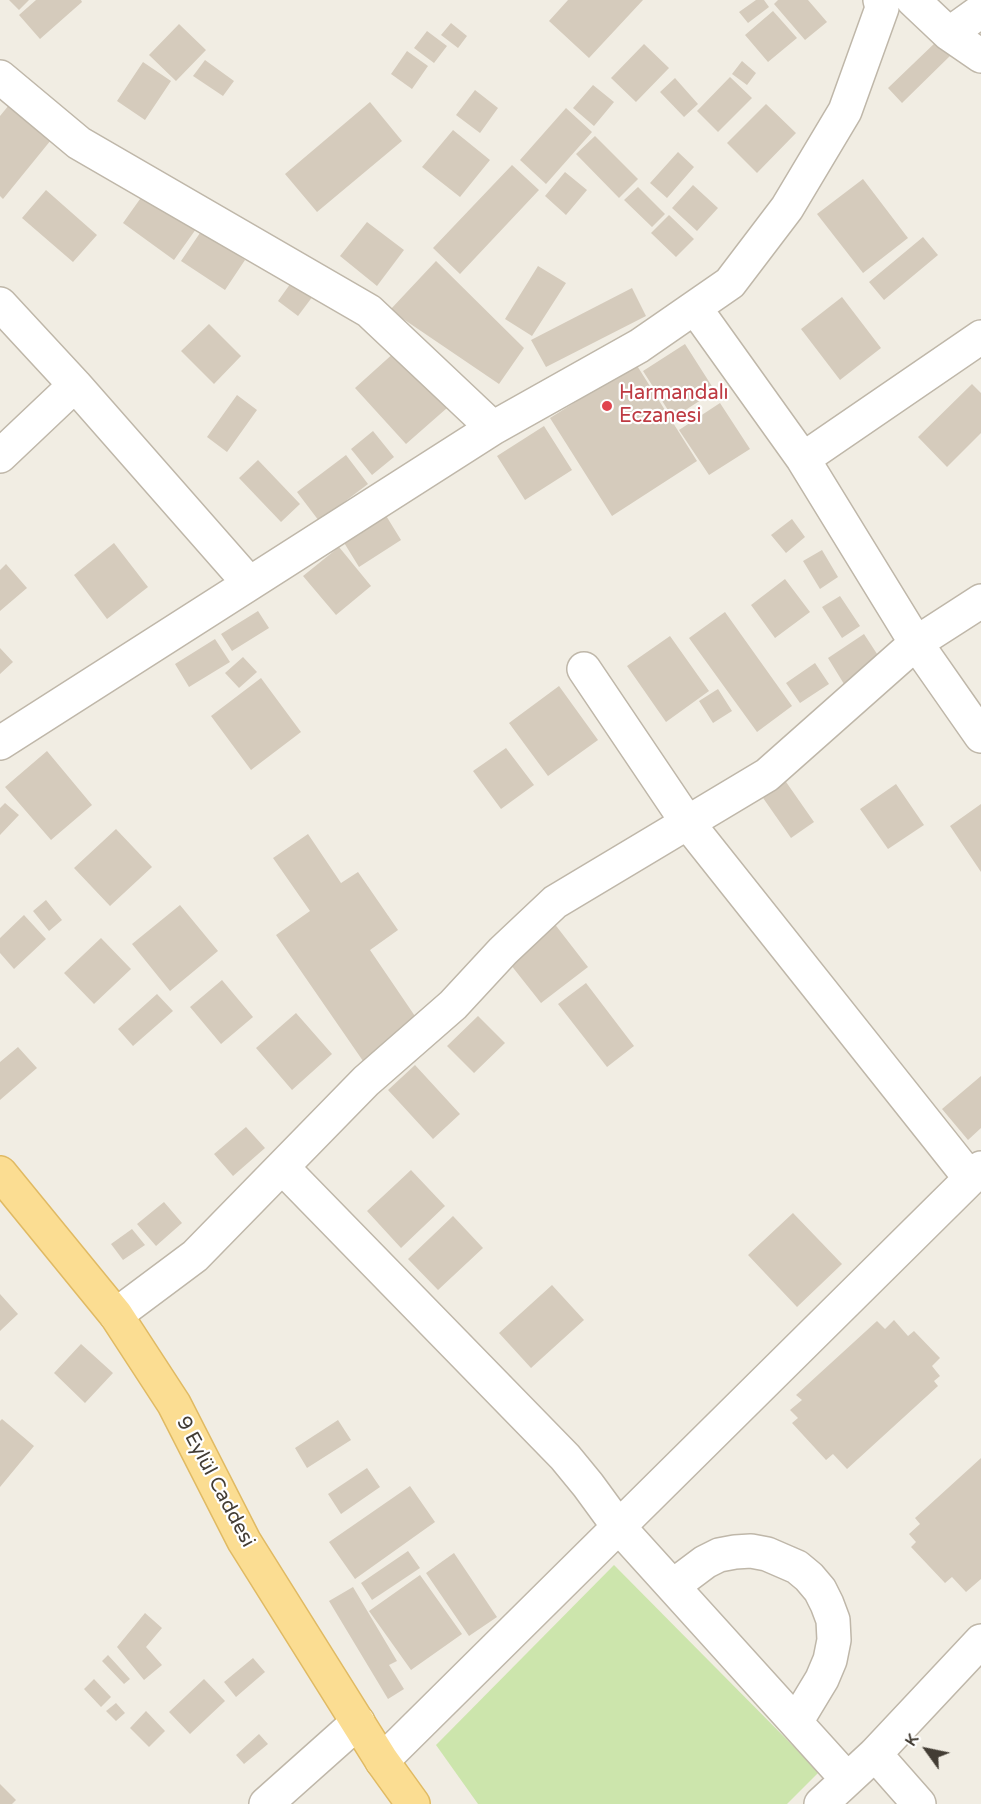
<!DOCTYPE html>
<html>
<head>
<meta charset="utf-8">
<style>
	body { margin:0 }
	#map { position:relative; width:981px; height:1804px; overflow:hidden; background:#f1ede3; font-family:"Varela Round",sans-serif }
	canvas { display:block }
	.north { position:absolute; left:897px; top:1720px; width:60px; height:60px; -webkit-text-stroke:4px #fff; paint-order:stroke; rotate:303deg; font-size:16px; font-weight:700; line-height:24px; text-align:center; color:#433d34 }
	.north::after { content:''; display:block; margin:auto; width:21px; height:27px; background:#433d34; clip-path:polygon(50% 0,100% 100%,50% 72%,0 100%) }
</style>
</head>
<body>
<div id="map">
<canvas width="981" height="1804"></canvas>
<div class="north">K</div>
</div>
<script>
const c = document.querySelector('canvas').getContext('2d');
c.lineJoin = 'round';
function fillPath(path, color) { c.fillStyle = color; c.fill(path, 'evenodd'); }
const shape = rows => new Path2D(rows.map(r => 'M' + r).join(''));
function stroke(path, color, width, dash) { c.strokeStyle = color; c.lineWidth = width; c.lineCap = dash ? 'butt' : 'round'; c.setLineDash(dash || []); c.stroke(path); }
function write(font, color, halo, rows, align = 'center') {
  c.font = font + ' "Varela Round",sans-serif'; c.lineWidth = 4.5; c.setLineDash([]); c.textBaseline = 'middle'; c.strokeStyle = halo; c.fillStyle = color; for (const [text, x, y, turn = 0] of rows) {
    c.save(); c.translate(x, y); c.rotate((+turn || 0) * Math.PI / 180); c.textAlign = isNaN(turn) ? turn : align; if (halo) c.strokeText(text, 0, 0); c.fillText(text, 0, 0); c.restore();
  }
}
fillPath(shape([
	[614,1565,819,1772,787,1804,478,1804,436,1745]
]), '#cce5ac');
fillPath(shape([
	[9,0,29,0,19,10],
	[36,0,81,0,82,2,40,39,19,15],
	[568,0,643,0,589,58,549,21],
	[756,0,764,0,769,7,748,23,739,12],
	[778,0,808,0,827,22,805,40,774,4],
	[773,11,797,38,768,62,745,35],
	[451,23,467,36,458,48,441,35],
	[179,24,206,50,176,81,149,55],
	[427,31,447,46,434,63,414,48],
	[938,40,952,54,902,103,888,88],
	[644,44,669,68,636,102,611,78],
	[407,51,428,66,412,89,391,74],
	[205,60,234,81,223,96,193,76],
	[742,61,756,73,747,85,732,74],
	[143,62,171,81,145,120,117,101],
	[730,77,752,98,718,132,697,111],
	[675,78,698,104,684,117,660,92],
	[593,85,614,102,594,126,573,108],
	[475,90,498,108,480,133,456,115],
	[370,102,402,141,317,212,285,174],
	[766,104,796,133,757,173,727,143],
	[9,105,51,140,3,199,0,196,0,116],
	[566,108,592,132,546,184,520,160],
	[453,130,490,160,460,197,422,167],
	[595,136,638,179,619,198,576,154],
	[678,152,694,167,667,198,650,183],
	[512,165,539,190,460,274,433,248],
	[565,172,587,190,566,215,545,196],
	[863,179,908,238,863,273,817,214],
	[693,185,718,208,697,231,672,208],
	[638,187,665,214,652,227,624,200],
	[46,190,97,235,73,262,22,218],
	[145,192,196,229,174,260,123,223],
	[669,215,694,239,676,257,651,233],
	[367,222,404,250,377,286,340,256],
	[202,230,245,260,225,290,181,261],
	[923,237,938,255,884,300,869,282],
	[436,261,524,348,499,384,390,310],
	[538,266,566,283,532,336,505,319],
	[293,280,313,296,298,316,278,301],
	[632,288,646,316,546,367,531,340],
	[842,297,881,348,840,380,801,329],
	[209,324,241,356,214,384,181,351],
	[685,344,715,391,673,418,643,371],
	[396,351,447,408,406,444,355,388],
	[636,364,697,461,612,516,550,418],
	[972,384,981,393,981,433,947,467,918,437],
	[237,395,257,410,227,452,207,437],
	[720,403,750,449,709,475,679,430],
	[544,426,572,470,525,500,497,456],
	[373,431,394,457,372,475,351,449],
	[346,455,368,484,319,521,297,492],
	[258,460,300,504,281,522,239,478],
	[385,514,401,540,359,567,343,541],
	[792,519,805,537,786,553,771,535],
	[114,543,148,587,107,619,74,575],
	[339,547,371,586,336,615,303,576],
	[822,550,838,577,820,589,803,561],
	[6,564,27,588,0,611,0,570],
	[785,579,810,612,775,638,751,605],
	[840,596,860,626,842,638,822,607],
	[258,611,269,628,232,651,221,634],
	[725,612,792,706,757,732,689,638],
	[864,634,881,660,844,684,828,658],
	[670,636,709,691,666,722,627,666],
	[215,639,230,662,189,687,175,664],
	[0,648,13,662,0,674],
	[243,657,257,672,239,688,225,673],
	[815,663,829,684,800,703,786,683],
	[261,678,301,732,251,770,211,716],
	[559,686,598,740,548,776,509,723],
	[718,689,732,711,713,723,699,701],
	[506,748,534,785,501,809,473,771],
	[47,751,92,805,51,840,5,787],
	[784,779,814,822,791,838,761,795],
	[896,784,924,825,888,849,860,809],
	[5,803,19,815,0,835,0,808],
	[981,804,981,872,950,826],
	[116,829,152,867,110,906,74,868],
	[308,834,341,883,358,872,398,930,370,950,419,1022,363,1061,276,935,310,911,273,858],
	[46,900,62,920,49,931,33,911],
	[180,905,218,951,170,991,132,944],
	[24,915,46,939,14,969,0,953,0,938],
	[550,918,588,967,541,1003,503,955],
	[101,938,131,969,94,1004,64,973],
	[222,980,253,1017,221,1044,190,1007],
	[586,983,634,1046,607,1067,558,1004],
	[157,994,173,1011,133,1046,118,1029],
	[296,1013,332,1054,292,1090,256,1048],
	[478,1016,505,1043,474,1073,447,1046],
	[18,1047,37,1068,0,1100,0,1062],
	[415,1065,460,1114,433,1139,388,1090],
	[981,1076,981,1128,968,1140,942,1109],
	[246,1127,265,1148,233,1176,214,1154],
	[411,1170,445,1206,401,1248,367,1211],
	[164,1202,182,1223,156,1246,137,1224],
	[793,1213,842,1264,797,1307,748,1255],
	[453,1216,483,1248,438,1290,408,1259],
	[132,1229,145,1245,123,1260,111,1244],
	[552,1285,584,1320,531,1368,499,1333],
	[0,1294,18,1314,0,1331],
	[894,1320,908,1336,914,1331,940,1358,932,1366,940,1376,934,1381,938,1386,847,1469,833,1454,826,1460,792,1423,798,1418,790,1410,802,1400,796,1395,877,1321,885,1329],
	[81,1344,113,1373,85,1403,54,1373],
	[2,1419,34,1446,0,1487,0,1421],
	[338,1420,351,1440,307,1468,295,1448],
	[981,1458,981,1579,966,1592,952,1577,945,1583,911,1547,916,1542,909,1534,920,1524,915,1518],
	[367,1468,380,1487,341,1514,328,1494],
	[410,1486,435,1522,355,1579,329,1542],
	[408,1551,420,1568,372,1600,361,1583],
	[454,1553,497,1617,469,1636,426,1573],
	[420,1575,462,1634,411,1670,369,1611],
	[353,1587,397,1661,389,1665,404,1689,388,1699,329,1601],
	[145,1613,162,1628,146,1647,162,1665,144,1680,117,1647],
	[108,1655,130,1679,124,1684,102,1661],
	[253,1658,265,1672,236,1697,224,1682],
	[94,1679,111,1697,101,1707,84,1689],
	[204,1679,225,1701,190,1734,169,1712],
	[116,1703,125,1713,116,1721,106,1711],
	[146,1711,165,1731,149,1747,130,1728],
	[259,1734,268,1744,244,1764,236,1755],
	[0,1784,16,1800,12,1804,0,1804]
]), '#d5cbbc');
const minor = shape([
	[913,0,949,34,981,56],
	[949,34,981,11],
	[0,77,79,143,369,311,493,428],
	[0,304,75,385,249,583],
	[695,308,803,459,916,643,981,736],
	[0,456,75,385],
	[803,459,981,337],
	[584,669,687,822,970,1178],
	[0,743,493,428,639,346,730,283,787,208,845,111,882,8,880,0],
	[283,1168,565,1457,588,1485,618,1526,847,1779],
	[116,1315,195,1256,366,1081,453,1005,503,951,555,902,767,775,916,643,981,601],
	[673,1586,705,1562,719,1555,735,1552,751,1551,767,1554,797,1567,809,1577,820,1590,827,1604,833,1620,834,1640,830,1660,822,1679,796,1722],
	[875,1754,919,1804],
	[382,1761,981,1168],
	[266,1804,358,1722],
	[821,1804,875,1754,981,1641]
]);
const major = shape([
	[0,1173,116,1315,174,1404,244,1541,382,1761,413,1804]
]);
stroke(minor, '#bfb7a9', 36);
stroke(major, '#e0ba63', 36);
stroke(minor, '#fff', 33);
stroke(major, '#fbdd92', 33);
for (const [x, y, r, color] of [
	[607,406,6,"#e0444e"]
]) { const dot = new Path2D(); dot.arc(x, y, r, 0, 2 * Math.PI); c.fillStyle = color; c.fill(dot); stroke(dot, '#fff', 2); }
write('20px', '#be3a42', '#fff', [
	["Harmandalı",619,394],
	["Eczanesi",619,417]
], 'left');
write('20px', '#433d34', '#fff', [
	["9 Eylül Caddesi",215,1482,62]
]);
</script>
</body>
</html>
